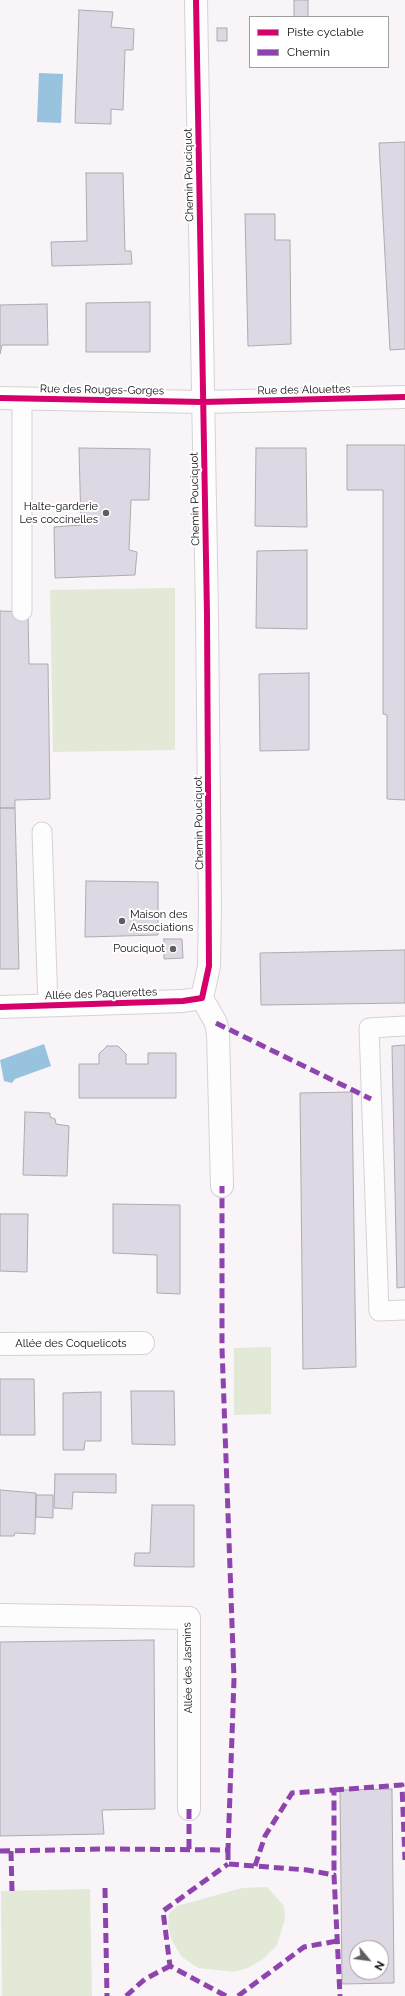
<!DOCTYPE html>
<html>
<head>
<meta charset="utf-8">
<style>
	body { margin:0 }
	#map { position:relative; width:405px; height:1996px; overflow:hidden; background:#f8f4f8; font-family:Raleway,sans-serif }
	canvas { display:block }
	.legend { position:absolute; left:249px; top:16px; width:140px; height:52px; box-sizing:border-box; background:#fff; border:1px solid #9f9f9f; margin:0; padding:5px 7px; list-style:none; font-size:12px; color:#100e10 }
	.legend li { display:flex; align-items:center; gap:8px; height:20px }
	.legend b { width:20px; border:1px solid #9f9f9f }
	.north { position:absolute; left:349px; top:1940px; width:40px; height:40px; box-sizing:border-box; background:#fff; border:1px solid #9f9f9f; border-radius:50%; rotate:119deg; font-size:11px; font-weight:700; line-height:16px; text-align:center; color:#100e10 }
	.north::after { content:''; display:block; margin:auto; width:14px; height:18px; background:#615e61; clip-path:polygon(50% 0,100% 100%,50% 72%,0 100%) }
</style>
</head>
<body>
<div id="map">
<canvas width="405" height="1996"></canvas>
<ul class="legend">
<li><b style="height:5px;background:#d6006c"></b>Piste cyclable</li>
<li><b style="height:5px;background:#8e44ad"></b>Chemin</li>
</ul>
<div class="north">N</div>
</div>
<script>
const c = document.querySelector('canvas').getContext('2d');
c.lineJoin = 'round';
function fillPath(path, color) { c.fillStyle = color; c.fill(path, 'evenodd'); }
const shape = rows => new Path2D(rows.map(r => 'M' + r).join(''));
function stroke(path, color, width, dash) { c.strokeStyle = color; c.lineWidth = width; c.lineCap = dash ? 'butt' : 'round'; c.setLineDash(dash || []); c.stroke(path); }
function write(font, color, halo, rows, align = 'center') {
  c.font = font + ' Raleway,sans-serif'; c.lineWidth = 4; c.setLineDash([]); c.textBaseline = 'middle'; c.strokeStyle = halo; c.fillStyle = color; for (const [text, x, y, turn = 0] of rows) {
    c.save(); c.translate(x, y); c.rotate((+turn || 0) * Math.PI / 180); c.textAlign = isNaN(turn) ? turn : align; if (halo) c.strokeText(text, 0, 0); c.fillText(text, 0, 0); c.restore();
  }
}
fillPath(shape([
	[175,588,175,750,53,752,50,590],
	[271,1347,271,1414,234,1415,234,1348],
	[267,1887,284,1906,285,1919,277,1945,263,1959,248,1968,234,1972,198,1968,182,1957,173,1943,168,1927,169,1914,177,1906,242,1888],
	[90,1889,92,1996,2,1996,1,1891]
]), '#e2ead7');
fillPath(shape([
	[39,73,63,74,61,123,37,122],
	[44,1044,51,1066,15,1079,12,1083,4,1081,0,1060]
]), '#97c3df');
const building = shape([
	[294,0,308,0,308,17,294,17,294,0],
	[79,10,113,12,111,27,134,29,133,50,125,50,123,110,111,109,111,124,75,123,79,10],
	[217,28,227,28,227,41,217,41,217,28],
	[405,142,405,349,390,350,379,143,405,142],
	[86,173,123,173,125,251,131,251,132,264,52,266,51,242,87,241,86,173],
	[245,214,275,214,275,240,290,240,291,344,248,346,245,214],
	[150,302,150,352,86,352,86,303,150,302],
	[47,304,48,345,2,345,0,354,0,305,47,304],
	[347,445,405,445,405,800,387,799,387,715,383,714,383,490,347,490,347,445],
	[79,448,150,449,149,500,131,500,129,550,137,552,135,575,55,578,54,527,81,525,79,448],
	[256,448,306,448,307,527,255,526,256,448],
	[307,550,307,629,256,628,257,551,307,550],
	[0,611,28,612,29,664,48,664,50,799,15,800,15,808,0,808,0,611],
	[309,673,309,750,260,751,259,674,309,673],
	[0,808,15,808,19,969,0,969,0,808],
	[86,881,158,882,158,935,85,937,86,881],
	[164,939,182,939,183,958,164,959,164,939],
	[405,950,405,1003,261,1005,260,953,405,950],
	[405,1045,405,1287,397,1288,392,1046,405,1045],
	[107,1046,118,1046,126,1054,126,1064,148,1064,148,1053,176,1053,176,1098,79,1098,79,1064,99,1064,99,1054,107,1046],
	[352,1092,356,1367,303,1369,300,1093,352,1092],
	[25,1112,50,1113,50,1117,55,1119,56,1124,69,1126,67,1176,23,1175,25,1112],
	[113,1204,180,1205,180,1294,157,1293,157,1255,113,1253,113,1204],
	[0,1214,28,1214,27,1272,0,1271,0,1214],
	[0,1379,34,1379,35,1435,0,1435,0,1379],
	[131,1391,174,1391,175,1445,132,1444,131,1391],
	[101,1392,101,1441,85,1441,84,1450,63,1450,63,1393,101,1392],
	[55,1474,116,1474,116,1493,73,1492,72,1509,54,1508,55,1474],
	[0,1490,36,1493,35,1534,15,1533,14,1536,0,1536,0,1490],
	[36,1495,53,1495,53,1518,36,1517,36,1495],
	[152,1505,194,1505,194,1567,134,1566,135,1553,150,1553,152,1505],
	[154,1640,155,1809,102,1810,104,1834,0,1836,0,1642,154,1640],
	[392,1789,394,1983,342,1984,340,1790,392,1789],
	[357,1948,381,1948,381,1972,357,1972,357,1948]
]);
fillPath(building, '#ded7e4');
stroke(building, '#aeabae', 1);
const lane = shape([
	[22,611,22,398],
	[42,832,48,1006],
	[405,1026,369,1028,379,1311,405,1310]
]);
const street = shape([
	[196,0,207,614,210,907,209,966,202,998],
	[0,398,203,402,405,397],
	[202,998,216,1023,218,1034,222,1186],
	[0,1007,183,1001,202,998],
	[0,1344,143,1343],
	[0,1615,189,1618,189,1809]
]);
stroke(lane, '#d5d2d5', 21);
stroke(street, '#d5d2d5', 24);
stroke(lane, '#fefdfe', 19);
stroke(street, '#fefdfe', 22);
stroke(shape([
	[216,1023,371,1099],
	[334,1790,402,1785,405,1860],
	[189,1809,189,1849],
	[228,1850,228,1864,307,1870,334,1875,340,1996],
	[0,1851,105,1849,228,1850,234,1679,222,1348,222,1186],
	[11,1851,12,1891],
	[255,1866,265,1836,292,1793,334,1790,334,1875],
	[105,1888,107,1996],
	[126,1996,145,1979,170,1966],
	[226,1996,170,1966,163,1911,228,1864],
	[238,1996,304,1947,337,1941]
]), '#8e44ad', 5, [10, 5]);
stroke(shape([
	[0,398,203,402,405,397],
	[0,1007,183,1001,202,998,209,966,207,614,196,0]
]), '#d6006c', 6);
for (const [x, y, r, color] of [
	[106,513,4,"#615e61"],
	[122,921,4,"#615e61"],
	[173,949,4,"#615e61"]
]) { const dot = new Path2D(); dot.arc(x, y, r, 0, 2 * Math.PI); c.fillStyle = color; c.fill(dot); stroke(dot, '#fff', 1.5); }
write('11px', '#100e10', '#fff', [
	["Chemin Pouciquot",189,175,-91],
	["Rue des Rouges-Gorges",102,390,1],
	["Rue des Alouettes",304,390,-1],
	["Chemin Pouciquot",195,499,-91],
	["Chemin Pouciquot",199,823,-91],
	["Allée des Paquerettes",101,994,-2],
	["Allée des Coquelicots",71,1344],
	["Allée des Jasmins",188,1668,-91]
]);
write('11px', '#100e10', '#fff', [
	["Halte-garderie",98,507],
	["Les coccinelles",98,520],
	["Maison des",130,915,"left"],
	["Associations",130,928,"left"],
	["Pouciquot",165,949]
], 'right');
</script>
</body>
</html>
